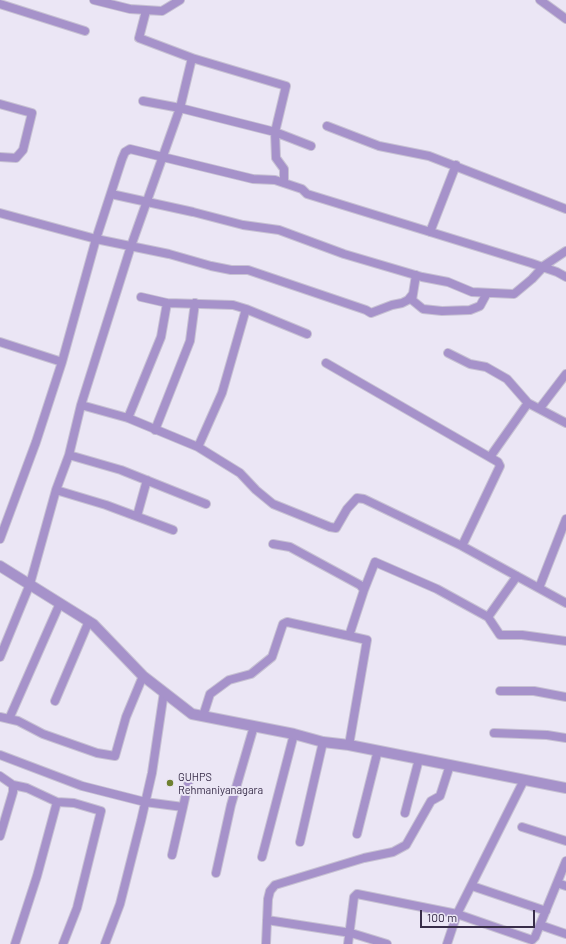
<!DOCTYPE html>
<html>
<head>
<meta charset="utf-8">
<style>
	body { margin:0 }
	#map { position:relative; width:566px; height:944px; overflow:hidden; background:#ebe6f5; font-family:Barlow,sans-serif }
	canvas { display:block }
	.scale { position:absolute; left:420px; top:910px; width:115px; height:18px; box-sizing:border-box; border:2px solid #382d49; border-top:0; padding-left:5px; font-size:12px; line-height:14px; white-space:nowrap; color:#382d49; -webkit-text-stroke:3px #ebe6f5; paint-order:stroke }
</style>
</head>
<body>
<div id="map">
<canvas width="566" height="944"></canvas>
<div class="scale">100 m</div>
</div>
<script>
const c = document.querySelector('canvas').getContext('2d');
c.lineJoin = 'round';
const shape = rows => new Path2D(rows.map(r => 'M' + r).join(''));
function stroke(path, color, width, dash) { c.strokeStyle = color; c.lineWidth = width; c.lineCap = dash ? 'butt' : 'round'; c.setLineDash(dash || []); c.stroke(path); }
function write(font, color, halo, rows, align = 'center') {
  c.font = font + ' Barlow,sans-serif'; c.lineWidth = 4; c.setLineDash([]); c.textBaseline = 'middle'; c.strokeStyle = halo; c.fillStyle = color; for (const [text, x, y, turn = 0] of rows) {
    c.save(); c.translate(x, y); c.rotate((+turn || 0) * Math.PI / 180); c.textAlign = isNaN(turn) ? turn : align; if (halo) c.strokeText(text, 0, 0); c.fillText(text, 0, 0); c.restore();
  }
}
const minor = shape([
	[94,0,130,9,162,11,180,0],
	[540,0,566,19],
	[0,4,85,31],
	[146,11,139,38,192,58,180,108,131,246,81,405,128,418,198,447,240,473,256,490,273,504,330,527,336,528,347,509,357,498,364,499,462,546],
	[192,58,286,86,275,132,311,146],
	[143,101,180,108,275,132,276,158,284,169,284,183],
	[0,104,32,113,23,150,16,158,0,157],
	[327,126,379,146,429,156,566,209],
	[111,194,193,212,243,225,279,230,344,254,422,277,448,282,472,292,514,294,532,279,545,265,566,251],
	[0,213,96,239,169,254,211,266,231,270,248,270,366,310,371,313,392,305,402,303,408,300,412,295],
	[430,232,456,165],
	[416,275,412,300,423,309,442,311,470,310,480,306,487,293],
	[141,297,167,303,233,305,246,309],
	[0,342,62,362],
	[448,353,470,364,486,367,507,379,528,403],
	[326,363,498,462,500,466,462,546,566,603],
	[540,408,566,374],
	[128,418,161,337,167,303],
	[155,430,190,341,195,303],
	[198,447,222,393,246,309,307,334],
	[69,455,121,470,206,504],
	[490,457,528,403,566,423],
	[56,490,106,505,173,530],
	[137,516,147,480],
	[0,539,36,442,62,362,96,239,122,159,125,152,130,149,253,179,275,180,302,189,307,194,531,263,557,272,566,277],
	[273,544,290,547,360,585,364,590,349,636],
	[539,588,566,519],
	[364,590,375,562,437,589,488,617,517,576],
	[488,617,500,635,522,635,566,641],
	[0,657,30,584,56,490,69,455,81,405],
	[500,691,534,691,566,697],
	[55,701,89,621],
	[203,716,210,694,229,680,251,674,272,657,283,624,287,622,367,640,349,745],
	[0,717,18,721,43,734,97,753,115,756,126,717,143,676],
	[9,719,60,603],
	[494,733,547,735,566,738],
	[0,755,82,786,145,802,183,807,172,855],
	[0,776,13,785,27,788,57,802],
	[524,780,457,914,532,940,535,937,566,861],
	[183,807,189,780],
	[405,813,419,759],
	[522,827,566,841],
	[357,834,378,750],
	[0,836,13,792,13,785],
	[300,842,323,742],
	[262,857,294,734],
	[216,873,231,805,254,726],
	[557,883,566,886],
	[472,886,546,911],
	[267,920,351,933,387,944],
	[540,925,566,934],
	[15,944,37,876,57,802,74,803,101,811,77,908,63,944],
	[105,944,120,904,141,821,152,773,164,692],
	[266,944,268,899,270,891,275,885,364,858,393,852,406,845,431,801,440,796,450,765],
	[348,944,354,897,357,894,457,914,447,944]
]);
const tertiary = shape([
	[0,566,93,624,143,676,192,714,294,734,323,742,349,745,566,788]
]);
stroke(minor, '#c7c1d3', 10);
stroke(tertiary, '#c7c1d3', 12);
stroke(minor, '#a692ca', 8);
stroke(tertiary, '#a692ca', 10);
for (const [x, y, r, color] of [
	[170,783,4,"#6f8131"]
]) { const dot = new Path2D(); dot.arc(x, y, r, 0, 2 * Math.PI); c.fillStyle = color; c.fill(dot); stroke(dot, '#ebe6f5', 1.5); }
write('11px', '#382d49', '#ebe6f5', [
	["GUHPS",178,777],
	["Rehmaniyanagara",178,790]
], 'left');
</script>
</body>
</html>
